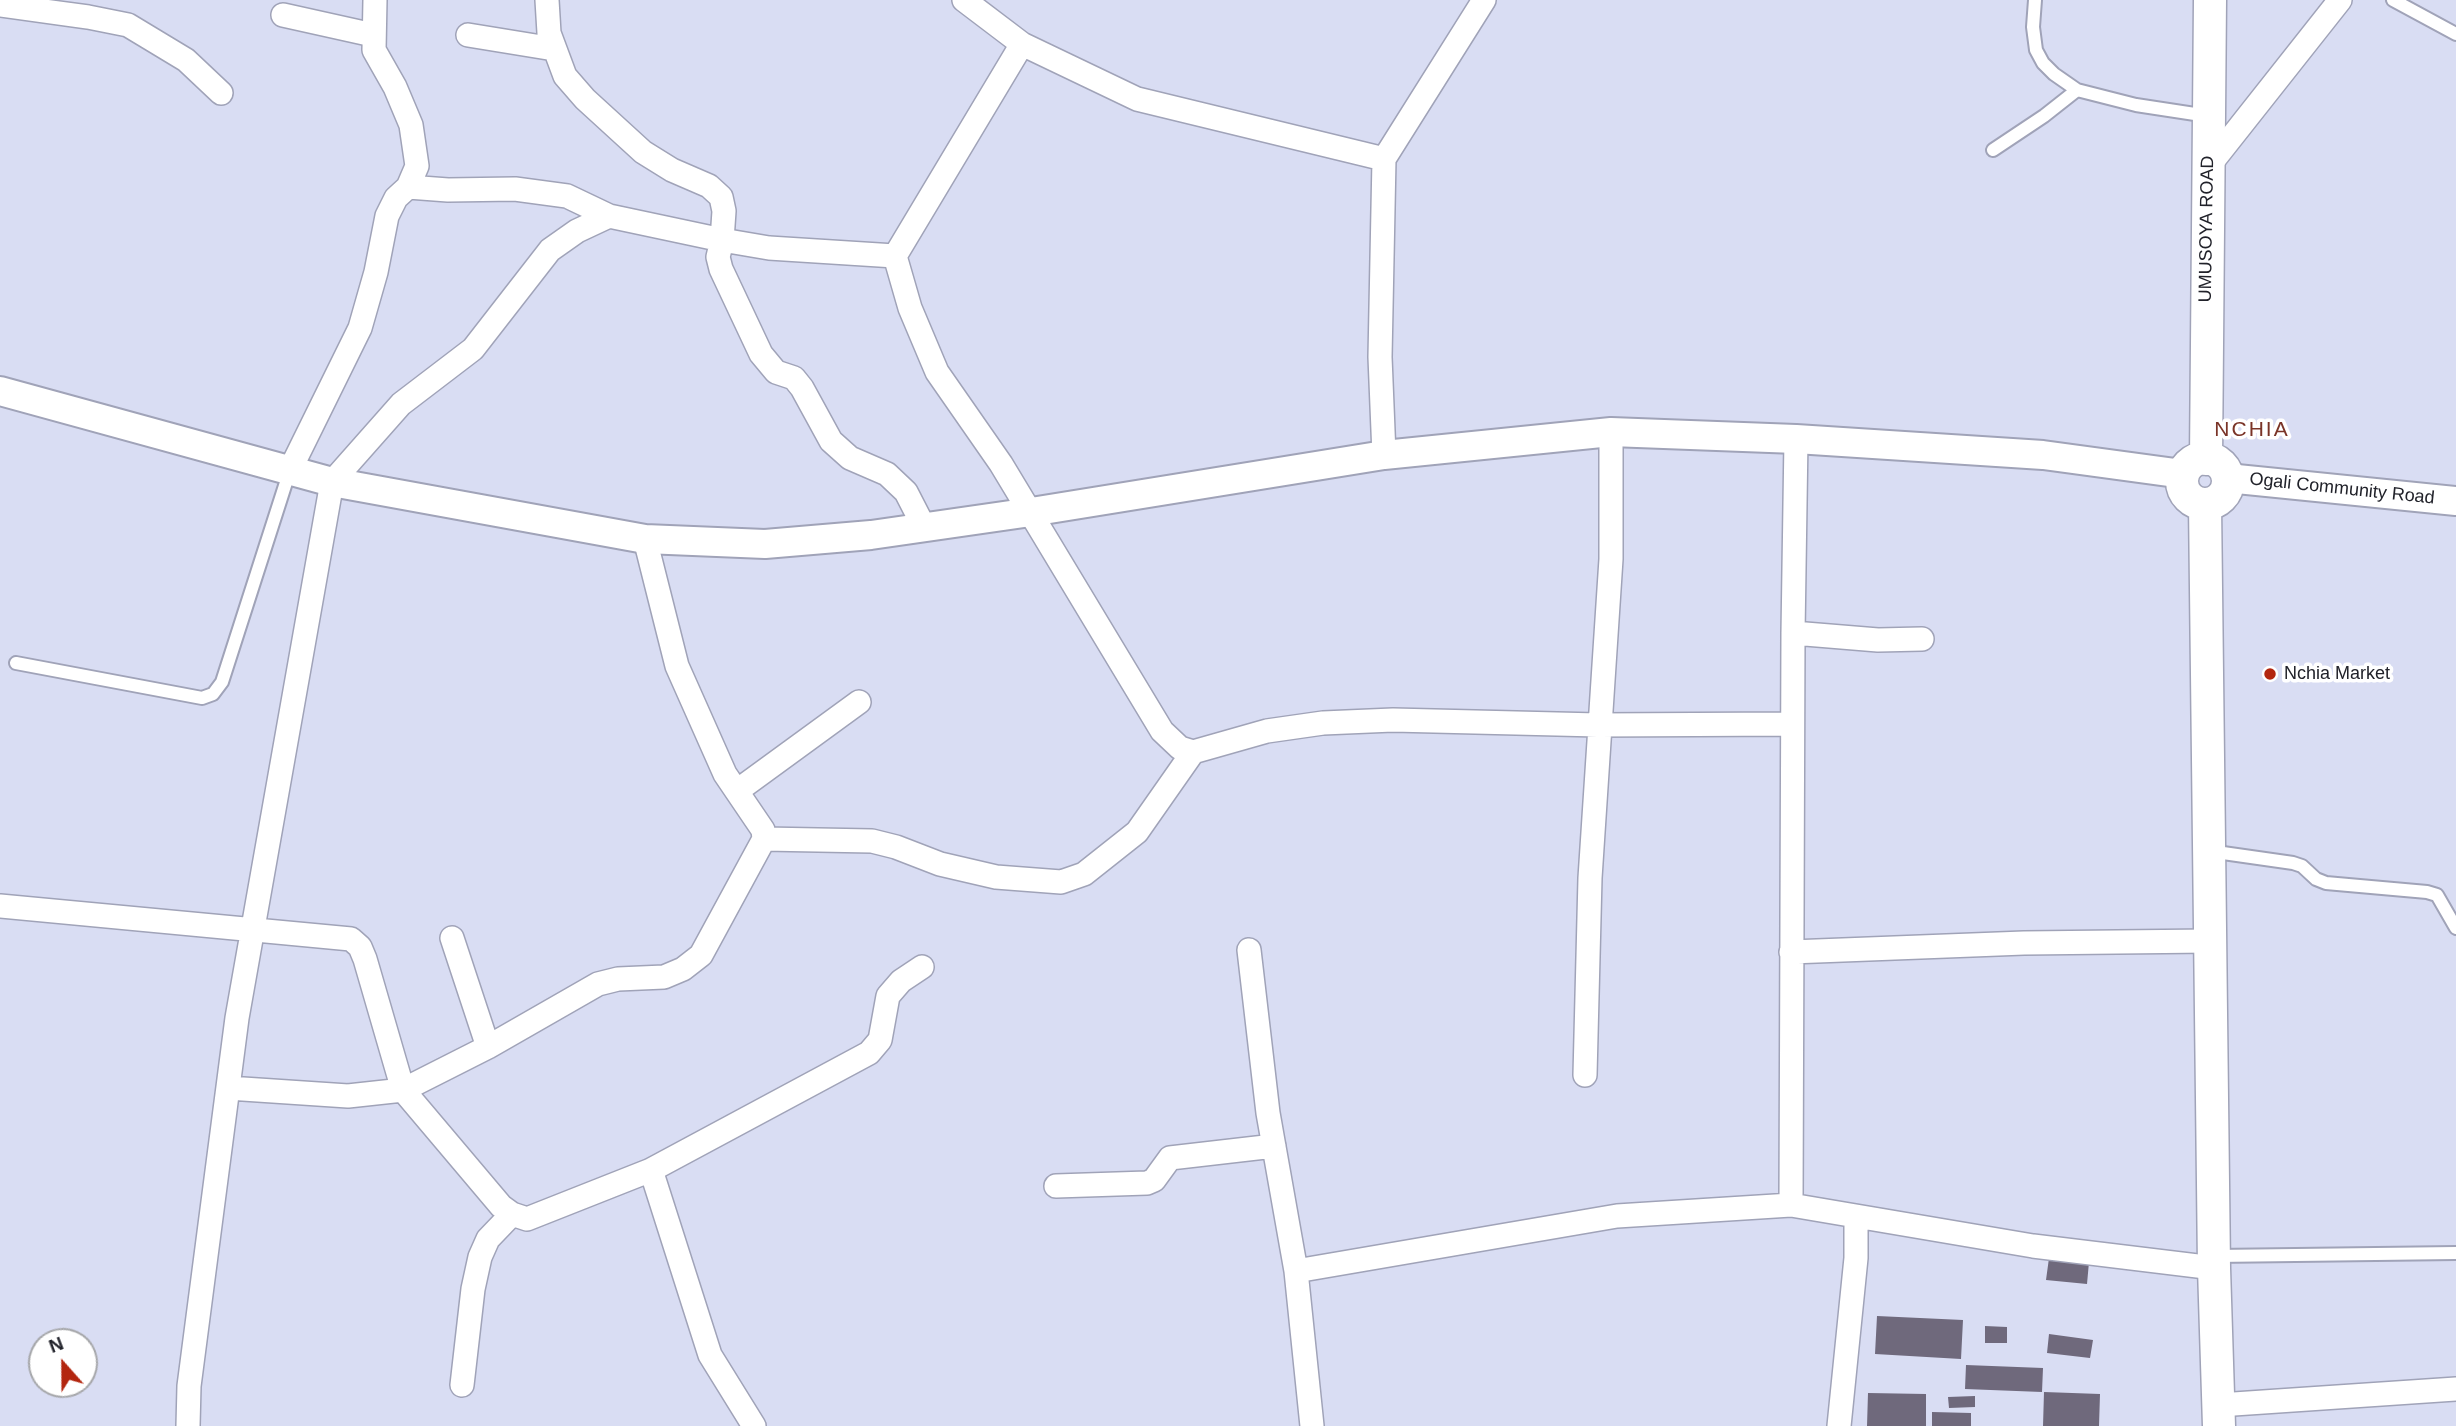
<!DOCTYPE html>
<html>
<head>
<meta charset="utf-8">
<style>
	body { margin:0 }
	#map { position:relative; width:2456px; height:1426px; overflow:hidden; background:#d9ddf3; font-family:Arial,sans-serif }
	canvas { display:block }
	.north { position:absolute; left:28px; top:1328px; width:70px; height:70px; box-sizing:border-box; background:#fff; border:2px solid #a6a7aa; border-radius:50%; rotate:339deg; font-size:19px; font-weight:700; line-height:28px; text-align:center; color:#21222a }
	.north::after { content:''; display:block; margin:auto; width:24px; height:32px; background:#b3260f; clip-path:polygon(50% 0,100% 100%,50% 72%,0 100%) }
</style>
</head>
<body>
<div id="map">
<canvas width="2456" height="1426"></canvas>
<div class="north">N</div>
</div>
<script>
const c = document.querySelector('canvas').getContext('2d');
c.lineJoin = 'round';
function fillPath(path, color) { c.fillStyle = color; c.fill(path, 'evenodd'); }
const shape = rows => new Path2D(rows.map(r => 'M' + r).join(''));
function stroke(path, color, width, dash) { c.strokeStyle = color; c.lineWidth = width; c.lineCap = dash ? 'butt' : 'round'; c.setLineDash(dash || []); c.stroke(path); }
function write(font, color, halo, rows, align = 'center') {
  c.font = font + ' Arial,sans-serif'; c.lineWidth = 7; c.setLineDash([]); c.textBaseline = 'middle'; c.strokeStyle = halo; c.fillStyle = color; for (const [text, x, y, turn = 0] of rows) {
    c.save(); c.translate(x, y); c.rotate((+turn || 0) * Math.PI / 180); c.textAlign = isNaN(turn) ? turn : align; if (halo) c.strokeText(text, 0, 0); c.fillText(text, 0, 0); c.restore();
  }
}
fillPath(shape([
	[2049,1258,2089,1262,2087,1284,2046,1280],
	[1877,1316,1963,1320,1961,1359,1875,1354],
	[1985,1326,2007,1327,2007,1343,1985,1343],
	[2049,1334,2093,1340,2090,1358,2047,1353],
	[1966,1365,2043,1368,2042,1392,1965,1389],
	[2044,1392,2100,1394,2099,1426,2043,1426],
	[1868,1393,1926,1394,1926,1426,1867,1426],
	[1975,1396,1975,1407,1949,1408,1948,1397],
	[1932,1412,1971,1413,1971,1426,1932,1426]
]), '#6f697c');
const service = shape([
	[2035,0,2033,27,2036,50,2043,63,2054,74,2077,90,2136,105,2208,116],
	[2393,0,2456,34],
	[1993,150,2044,116,2077,90],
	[16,663,202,698,213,694,222,682,290,470],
	[2209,851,2293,863,2302,866,2316,879,2326,883,2427,892,2437,895,2456,928],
	[2215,1256,2456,1253]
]);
const minor = shape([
	[547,0,549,33,565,76,585,99,643,152,672,170,709,186,721,197,724,211,722,240,718,257,721,269,761,354,776,372,794,378,802,388,831,441,850,458,887,474,906,492,924,527],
	[964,0,1022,44,1137,99,1384,159],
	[0,5,88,17,128,25,186,60,221,93],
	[283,15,373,35],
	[468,35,554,49],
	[2208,167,2340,0],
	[408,187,448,190,515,189,567,196,609,216,722,240,769,248,895,256,1022,44],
	[895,256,910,308,937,372,1001,464,1162,731,1180,748,1193,752,1267,731,1323,723,1393,720,1598,725,1792,724],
	[1384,455,1380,357,1384,159,1484,0],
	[290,470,360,328,376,272,387,216,396,198,408,187,417,166,411,125,395,87,374,50,375,0],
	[1793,633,1878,640,1922,639],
	[737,791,859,702],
	[764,839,872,841,896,847,940,864,996,877,1061,882,1084,874,1137,832,1193,752],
	[0,906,351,939,360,947,365,959,403,1090,501,1206,512,1214,527,1219,651,1170,869,1053,880,1040,888,996,901,981,922,967],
	[452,938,488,1047],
	[1249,950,1268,1113,1296,1271,1312,1426],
	[1791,952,2024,943,2210,941],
	[1585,1075,1590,878,1611,559,1611,432],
	[228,1088,348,1096,403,1090,488,1047,598,984,618,979,664,977,683,969,701,955,764,839,763,830,725,774,677,666,645,539],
	[651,1170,710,1355,754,1426],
	[1056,1186,1147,1183,1154,1180,1170,1158,1274,1146],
	[1791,1205,1793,633,1796,439],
	[1296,1271,1617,1216,1791,1205,2033,1246,2214,1268],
	[462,1385,473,1289,480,1257,488,1239,512,1214],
	[2219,1405,2456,1389],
	[188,1426,189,1386,237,1018,332,482,401,404,473,349,550,250,577,231,609,216],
	[1839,1426,1856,1258,1856,1218]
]);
const tertiary = shape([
	[0,391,332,482,645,539,765,544,871,535,1031,512,1384,455,1611,432,1796,439,2043,455,2183,474],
	[2227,478,2456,501]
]);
const secondary = shape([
	'2182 481a23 23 0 1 1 46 0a23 23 0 1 1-46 0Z',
	[2206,459,2210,0],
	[2205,504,2214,1268,2219,1426]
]);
stroke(service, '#a0a3b8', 16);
stroke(minor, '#a0a3b8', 26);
stroke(tertiary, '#a0a3b8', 32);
stroke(secondary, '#a0a3b8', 35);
stroke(service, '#fff', 12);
stroke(minor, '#fff', 23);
stroke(tertiary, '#fff', 28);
stroke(secondary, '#fff', 32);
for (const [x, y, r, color] of [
	[2270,674,7,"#b3260f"]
]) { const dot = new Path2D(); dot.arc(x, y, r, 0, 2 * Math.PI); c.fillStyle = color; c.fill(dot); stroke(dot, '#fff', 2.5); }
write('18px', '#21222a', '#fff', [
	["UMUSOYA ROAD",2207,229,-89],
	["Ogali Community Road",2342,489,6]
]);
write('18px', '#21222a', '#fff', [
	["Nchia Market",2284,674]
], 'left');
c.letterSpacing = '2px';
write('21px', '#7a3428', '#fff', [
	["NCHIA",2252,430]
]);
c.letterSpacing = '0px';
</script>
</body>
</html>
